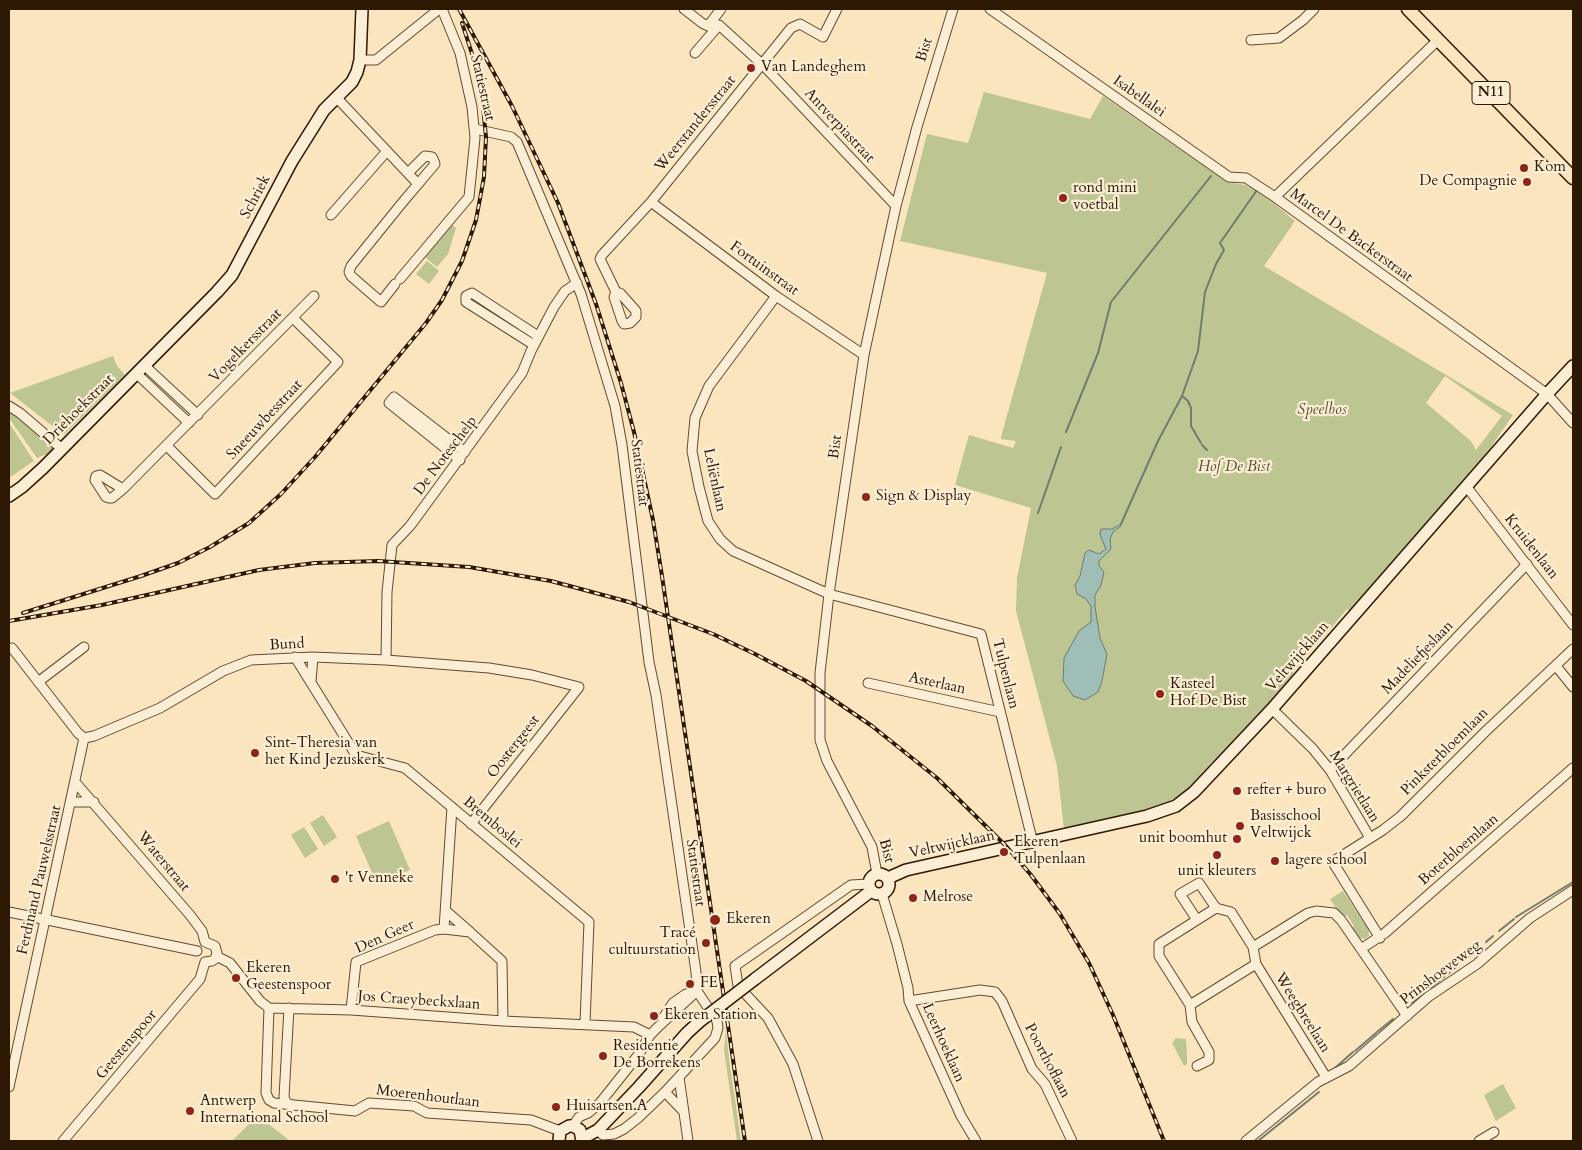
<!DOCTYPE html>
<html>
<head>
<meta charset="utf-8">
<style>
	body { margin:0 }
	#map { position:relative; width:1582px; height:1150px; overflow:hidden; background:#fae5be; font-family:Cardo,serif }
	canvas { display:block }
	.frame { position:absolute; inset:0; border:10px solid #2d1804; pointer-events:none }
</style>
</head>
<body>
<div id="map">
<canvas width="1582" height="1150"></canvas>
<div class="frame"></div>
</div>
<script>
const c = document.querySelector('canvas').getContext('2d');
c.lineJoin = 'round';
function fillPath(path, color) { c.fillStyle = color; c.fill(path, 'evenodd'); }
const shape = rows => new Path2D(rows.map(r => 'M' + r).join(''));
function stroke(path, color, width, dash) { c.strokeStyle = color; c.lineWidth = width; c.lineCap = dash ? 'butt' : 'round'; c.setLineDash(dash || []); c.stroke(path); }
function write(font, color, halo, rows, align = 'center') {
  c.font = font + ' Cardo,serif'; c.lineWidth = 4.5; c.setLineDash([]); c.textBaseline = 'middle'; c.strokeStyle = halo; c.fillStyle = color; for (const [text, x, y, turn = 0] of rows) {
    c.save(); c.translate(x, y); c.rotate((+turn || 0) * Math.PI / 180); c.textAlign = isNaN(turn) ? turn : align; if (halo) c.strokeText(text, 0, 0); c.fillText(text, 0, 0); c.restore();
  }
}
fillPath(shape([
	[984,92,1090,119,1103,96,1227,182,1245,185,1260,192,1260,194,1264,195,1295,221,1264,266,1513,415,1484,457,1350,611,1347,609,1337,621,1294,671,1292,680,1219,758,1211,763,1189,791,1160,806,1064,830,1057,766,1016,611,1017,578,1031,508,955,485,969,435,1013,448,1016,441,1001,439,1001,437,1047,273,900,241,927,134,968,143],
	[1445,376,1502,416,1476,450,1471,441,1426,403],
	[451,224,456,228,448,254,437,267,425,257],
	[427,261,439,271,429,284,416,274],
	[113,356,117,366,125,375,64,435,10,393],
	[9,407,56,445,47,454,37,458,9,418],
	[9,423,34,461,9,478],
	[323,815,337,837,324,846,310,823],
	[389,821,410,870,377,884,356,836],
	[304,827,318,849,305,858,291,835],
	[1343,891,1364,923,1367,922,1368,924,1369,936,1365,939,1358,938,1350,929,1354,926,1347,915,1342,917,1330,899],
	[726,1030,729,1059,741,1141,737,1141,724,1049],
	[1176,1038,1186,1039,1187,1056,1187,1064,1184,1066,1172,1043],
	[1503,1084,1516,1108,1496,1121,1484,1095],
	[258,1115,271,1126,290,1141,232,1141]
]), '#bdc592');
const water = shape([
	[1121,524,1121,526,1113,532,1110,539,1111,549,1099,561,1099,566,1104,572,1101,585,1095,595,1095,607,1100,638,1107,654,1102,681,1098,692,1085,700,1073,696,1063,681,1064,658,1079,631,1091,622,1091,606,1086,599,1077,594,1075,585,1080,576,1085,553,1089,550,1099,554,1106,549,1100,535,1101,529,1112,529,1121,524]
]);
fillPath(water, '#9fbeb7');
stroke(water, '#717c6f', 1);
stroke(shape([
	[1182,396,1188,401,1191,408,1191,426,1201,443],
	[1066,432,1098,353,1111,302,1211,176],
	[1202,445,1207,450],
	[1038,513,1061,447],
	[1121,524,1158,441,1182,396,1198,351,1205,292,1216,264,1224,250,1220,243,1257,190],
	[1516,917,1573,882],
	[1499,931,1514,919],
	[1486,942,1493,936],
	[1462,962,1480,947],
	[1445,976,1456,967],
	[1431,988,1444,977],
	[1412,1003,1425,993],
	[1377,1032,1393,1019],
	[1355,1051,1376,1033],
	[1335,1068,1353,1052],
	[1258,1141,1319,1092]
]), '#717c6f', 2);
const street = shape([
	[684,9,702,23,708,26,719,25,763,65,896,206],
	[990,9,1229,177,1246,178,1275,197,1547,394,1573,423],
	[708,26,721,9],
	[1251,40,1279,38,1303,20,1314,9],
	[695,53,719,25],
	[360,60,376,60,439,9],
	[336,97,418,184],
	[475,129,511,137,517,142,581,294,615,406,622,445,649,662,656,695,696,972,697,991],
	[1275,197,1438,40],
	[651,202,776,296,864,355],
	[331,215,387,151],
	[400,279,469,197,475,138,472,107,460,53,442,9],
	[395,284,381,302,351,276,349,272,351,266,402,203,435,164,434,161,432,157,425,156,408,173],
	[616,292,620,293,636,311,636,317,630,323,624,324,622,321,614,297,616,292,600,259,602,255,651,202,791,28,800,24,823,37,837,9],
	[776,296,709,386,695,418,692,451,699,487,708,521,720,539,733,551,829,594,981,634,1033,843],
	[534,345,466,302,466,296,472,293,538,336],
	[145,366,198,415],
	[137,374,189,423],
	[9,406,20,413,62,449],
	[167,446,215,494,338,362,293,318],
	[460,460,389,403,394,397,465,452],
	[1466,486,1573,625],
	[123,489,112,498,109,498,106,497,95,480,96,476,100,475,123,489,314,296],
	[12,648,78,733,84,738],
	[295,657,356,755,405,768,589,922,585,1023],
	[386,660,387,592,392,545,410,526,522,373,531,351,554,307,565,291,577,283],
	[1556,666,1573,687],
	[311,681,313,657],
	[38,682,84,647],
	[868,683,1000,712],
	[1272,709,1313,749,1330,770,1370,838],
	[84,738,94,736,160,708,223,671,251,660,313,657,386,660,489,668,532,675,579,687,471,824],
	[1330,770,1527,564],
	[75,782,190,915,202,931,205,942],
	[71,802,94,802],
	[877,874,872,847,827,761,820,740,820,673,829,594,864,355,896,206,917,127,953,9],
	[882,894,897,944,908,988,909,1001,961,1116,976,1141],
	[446,911,470,932],
	[9,912,197,951],
	[1197,920,1180,894,1199,883,1216,908,1231,912,1253,947,1256,964,1326,1077],
	[444,929,452,807],
	[1380,938,1334,864,1337,859,1383,830,1401,816,1486,731,1573,649],
	[1253,947,1308,913,1316,911,1334,913,1341,920,1407,1016],
	[1361,949,1385,933,1573,768],
	[216,956,230,963,260,1001,269,1008,351,1010,503,1021,634,1027,650,1035],
	[205,962,212,961,215,959,217,953,215,946,205,942],
	[909,1001,980,990,995,992,1002,1001,1032,1069,1045,1084,1072,1141],
	[1190,1005,1256,964],
	[269,1008,266,1093,269,1100,274,1103,355,1111,369,1103,414,1106,427,1113,531,1120,560,1131],
	[289,1008,284,1097,286,1102,292,1106],
	[351,1010,356,962,435,930,444,929,470,932,502,961,503,1021],
	[663,1018,673,1003,686,994,694,992],
	[1197,1066,1209,1060,1209,1052,1192,1022,1190,1005,1159,956,1159,944,1216,908],
	[679,1077,688,1141],
	[9,1087,84,738],
	[665,1092,684,1112],
	[573,1126,579,1117,588,1113,600,1103,639,1054,650,1035,658,1027,697,991],
	[598,1130,603,1135,614,1134,624,1129,638,1118,665,1092,715,1038,718,1028,717,1021,697,991],
	[63,1141,200,979,205,962],
	[818,1141,793,1064,768,1018,738,986,735,966,851,885,868,884],
	[1246,1141,1318,1082,1349,1066,1428,997,1477,964,1530,918,1573,890],
	[1479,1141,1494,1132]
]);
const secondary = shape([
	[9,496,22,487,43,468,217,292,232,275,292,161,324,110,352,82,357,72,360,60,362,9],
	'869 884a10 10 0 1 1 20 0a10 10 0 1 1-20 0Z',
	[888,878,906,870,1147,816,1176,806,1194,792,1272,709,1547,394,1573,366],
	[755,979,871,891],
	[583,1138,598,1130,639,1087,687,1033,699,1022],
	[559,1141,560,1131,569,1126,573,1126,580,1130,582,1141]
]);
const primary = shape([
	[1408,9,1573,178]
]);
stroke(street, '#604b32', 11);
stroke(secondary, '#2d1804', 14);
stroke(primary, '#2d1804', 15);
stroke(street, '#fceed5', 9);
stroke(secondary, '#fceed5', 11);
stroke(primary, '#fae5be', 12);
const rail = shape([
	[459,9,512,106,558,203,596,304,621,383,634,432,653,520,662,576,745,1141],
	[23,613,141,576,178,563,210,547,249,523,281,494,315,457,426,323,442,300,462,261,476,220,484,177,486,137,483,106,475,63,462,23],
	[9,621,102,605,259,570,315,563,378,561,469,567,551,581,629,602,713,634,755,654,806,681,872,726,937,778,1006,846,1031,875,1060,914,1089,963,1113,1015,1164,1141]
]);
stroke(rail, '#2d1804', 4);
stroke(rail, '#fceed5', 2, [5.5]);
const secondaryBridge = shape([
	[699,1022,755,979]
]);
stroke(secondaryBridge, '#2d1804', 14, []);
stroke(secondaryBridge, '#fceed5', 11);
for (const [x, y, r, color] of [
	[751,68,5,"#8f2418"],
	[1524,168,5,"#8f2418"],
	[1527,182,5,"#8f2418"],
	[1063,198,5,"#8f2418"],
	[866,497,5,"#8f2418"],
	[1160,694,5,"#8f2418"],
	[255,753,5,"#8f2418"],
	[1237,791,5,"#8f2418"],
	[1240,826,5,"#8f2418"],
	[1237,839,5,"#8f2418"],
	[1004,852,5,"#8f2418"],
	[1217,855,5,"#8f2418"],
	[1275,861,5,"#8f2418"],
	[335,879,5,"#8f2418"],
	[913,898,5,"#8f2418"],
	[715,920,6,"#8f2418"],
	[706,943,5,"#8f2418"],
	[236,978,5,"#8f2418"],
	[690,984,5,"#8f2418"],
	[654,1016,5,"#8f2418"],
	[603,1056,5,"#8f2418"],
	[556,1107,5,"#8f2418"],
	[190,1111,5,"#8f2418"]
]) { const dot = new Path2D(); dot.arc(x, y, r, 0, 2 * Math.PI); c.fillStyle = color; c.fill(dot); stroke(dot, '#fceed5', 2); }
for (const [x, y, w] of [
	[1491,93,38]
]) { const box = new Path2D(); box.roundRect(x - w / 2, y - 11.5, w, 23, 4); c.fillStyle = '#fceed5'; c.fill(box); stroke(box, '#2d1804', 1); }
write('bold 14px', '#2d1804', null, [
	["N11",1491,93]
]);
write('15px', '#2d1804', '#fceed5', [
	["Bist",925,50,-73],
	["Statiestraat",482,88,77],
	["Isabellalei",1139,97,35],
	["Weerstandersstraat",696,124,-51],
	["Antverpiastraat",839,126,47],
	["Schriek",256,197,-62],
	["Marcel De Backerstraat",1351,236,36],
	["Fortuinstraat",764,269,36],
	["Vogelkersstraat",246,346,-46],
	["Driehoekstraat",79,410,-45],
	["Sneeuwbesstraat",265,420,-47],
	["Bist",836,447,-82],
	["De Noteschelp",446,456,-53],
	["Statiestraat",639,473,83],
	["Leliënlaan",714,480,78],
	["Kruidenlaan",1531,547,52],
	["Bund",287,645,-3],
	["Veltwijcklaan",1298,657,-49],
	["Madeliefjeslaan",1418,658,-46],
	["Tulpenlaan",1005,674,76],
	["Asterlaan",937,684,12],
	["Oostergeest",514,747,-52],
	["Pinksterbloemlaan",1445,752,-45],
	["Margrietlaan",1354,787,58],
	["Bremboslei",492,823,40],
	["Veltwijcklaan",952,845,-12],
	["Boterbloemlaan",1459,850,-41],
	["Bist",886,851,75],
	["Waterstraat",163,862,50],
	["Statiestraat",695,873,82],
	["Ferdinand Pauwelsstraat",40,880,-77],
	["Den Geer",385,937,-24],
	["Prinshoeveweg",1441,973,-37],
	["Jos Craeybeckxlaan",419,1001,4],
	["Weegbreelaan",1302,1013,58],
	["Leerhoeklaan",943,1043,66],
	["Geestenspoor",127,1045,-50],
	["Poorthoflaan",1047,1061,62],
	["Moerenhoutlaan",428,1097,7]
]);
write('15px', '#2d1804', '#fceed5', [
	["Van Landeghem",761,68],
	["Kom",1534,168],
	["De Compagnie",1517,182,"right"],
	["rond mini",1073,189],
	["voetbal",1073,206],
	["Sign & Display",876,497],
	["Kasteel",1170,685],
	["Hof De Bist",1170,702],
	["Sint-Theresia van",265,744],
	["het Kind Jezuskerk",265,761],
	["refter + buro",1247,791],
	["Basisschool",1250,817],
	["Veltwijck",1250,834],
	["unit boomhut",1227,839,"right"],
	["Ekeren",1014,843],
	["Tulpenlaan",1014,860],
	["lagere school",1285,861],
	["unit kleuters",1217,872,"center"],
	["'t Venneke",345,879],
	["Melrose",923,898],
	["Ekeren",726,920],
	["Tracé",696,934,"right"],
	["cultuurstation",696,951,"right"],
	["Ekeren",246,969],
	["Geestenspoor",246,986],
	["FE",700,984],
	["Ekeren Station",664,1016],
	["Residentie",613,1047],
	["De Borrekens",613,1064],
	["Antwerp",200,1102],
	["International School",200,1119],
	["Huisartsen.A",566,1107]
], 'left');
write('italic 15px', '#584c2f', '#fceed5', [
	["Speelbos",1322,411],
	["Hof De Bist",1234,468]
]);
</script>
</body>
</html>
